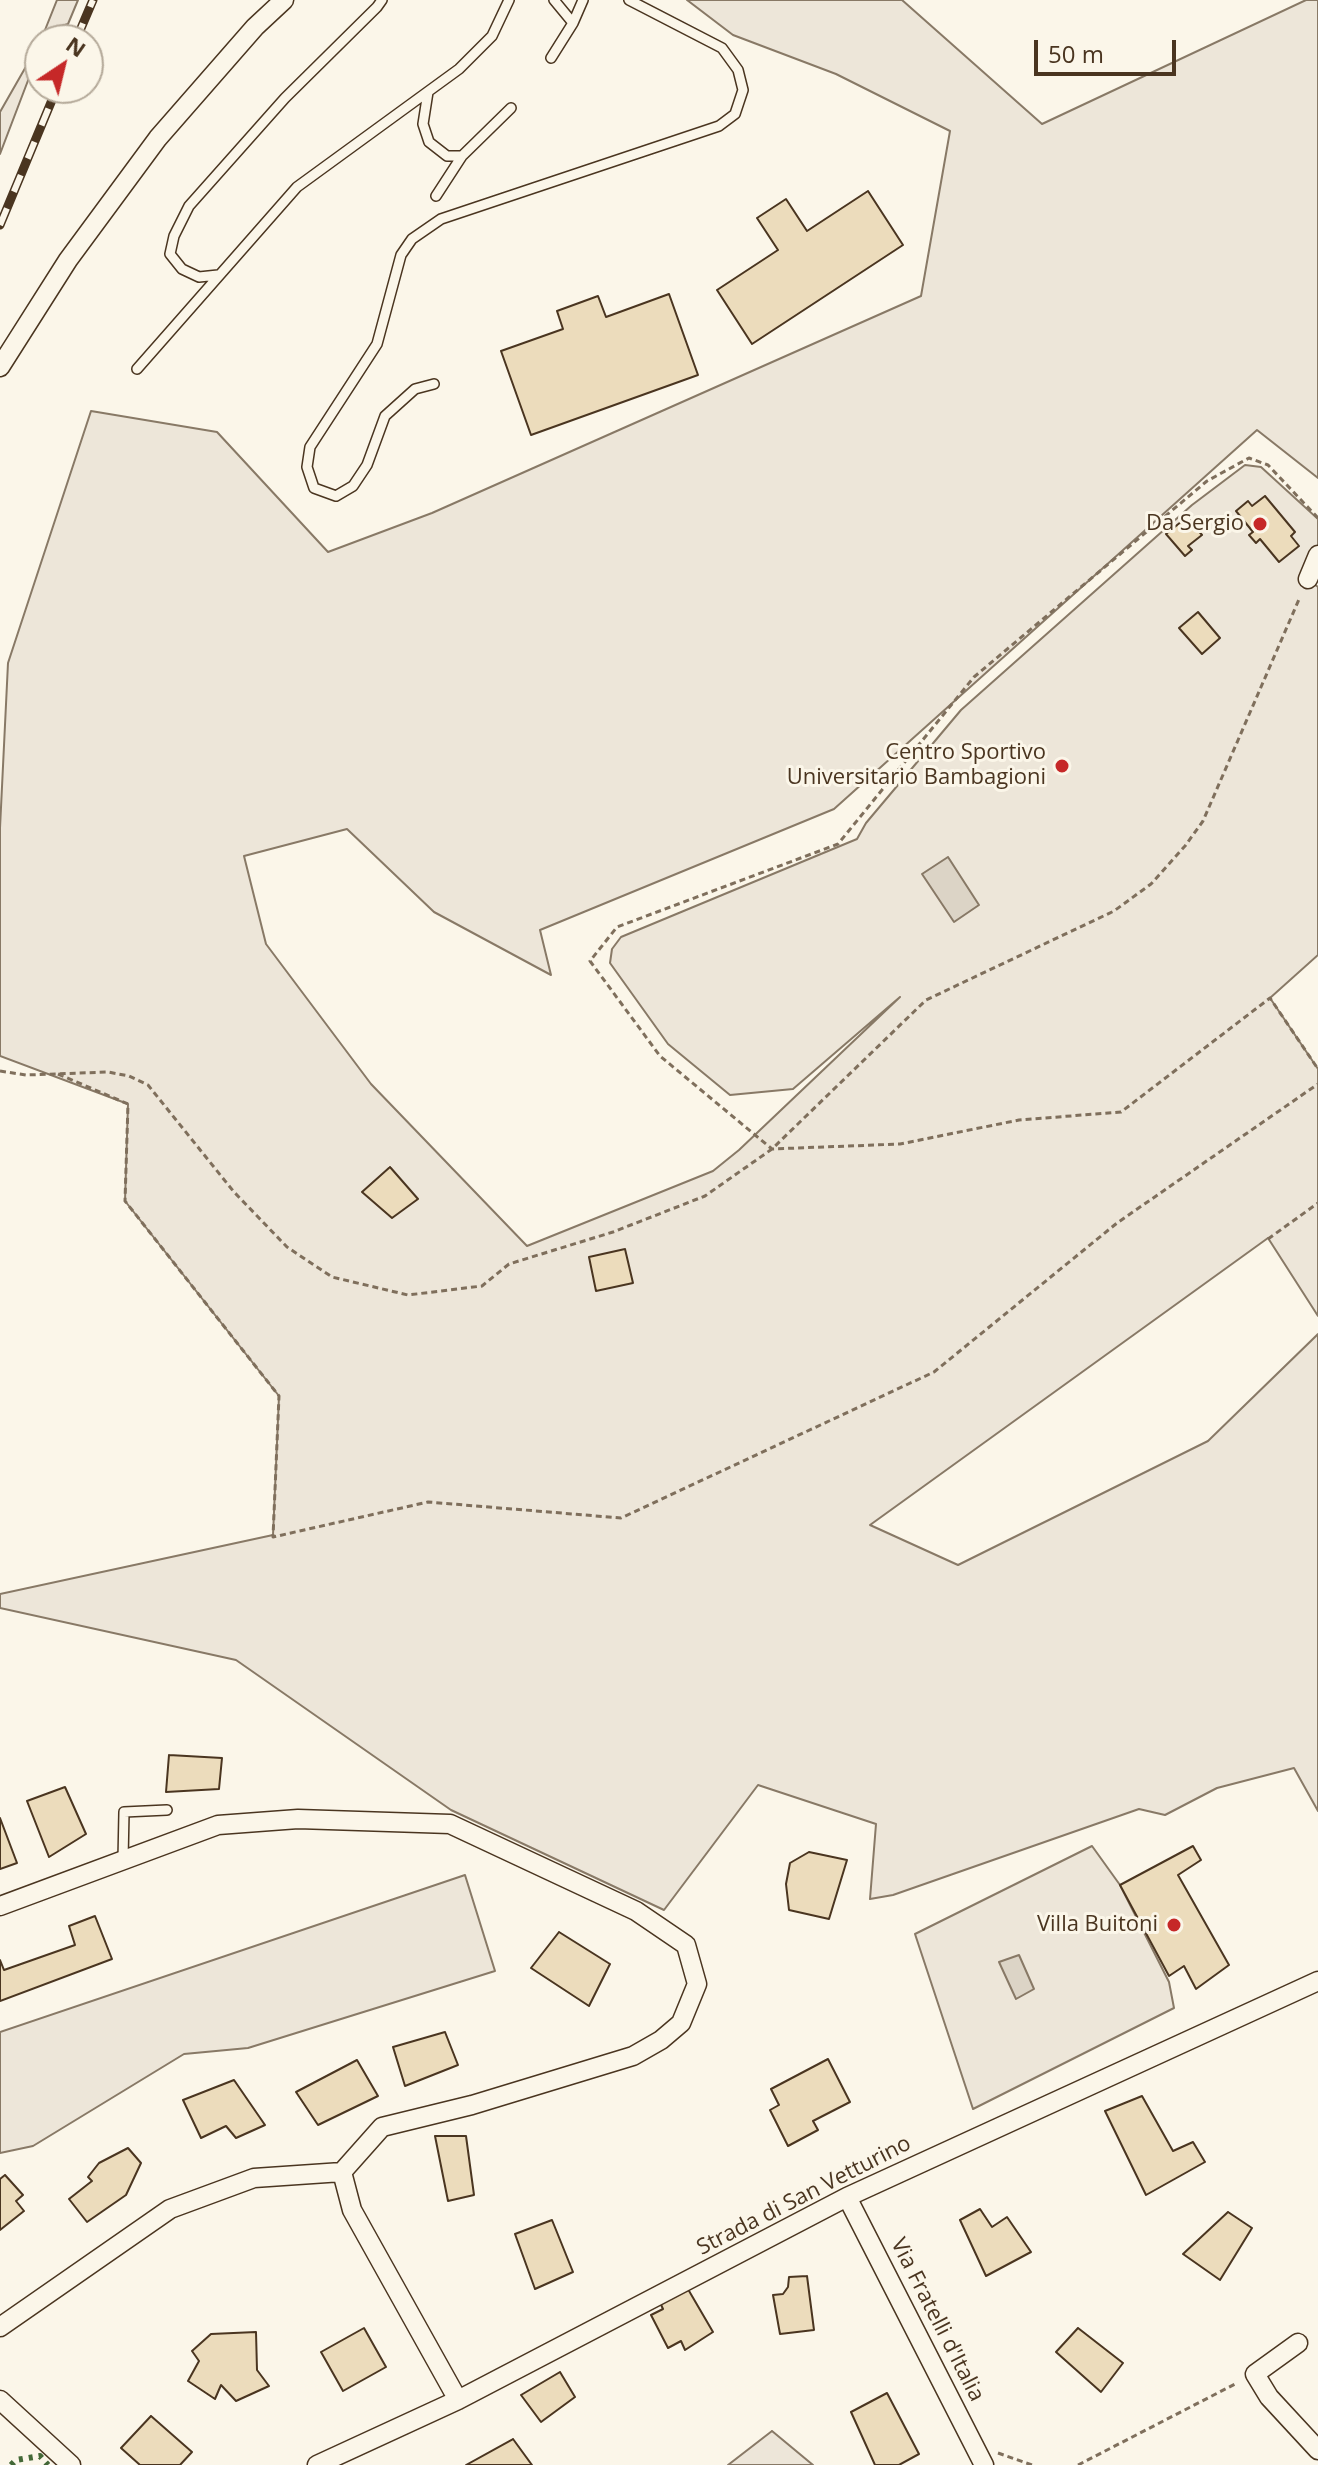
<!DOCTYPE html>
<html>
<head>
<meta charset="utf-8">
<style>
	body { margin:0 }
	#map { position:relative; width:1318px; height:2465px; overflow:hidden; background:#fbf6e9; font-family:"Open Sans",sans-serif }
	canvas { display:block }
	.north { position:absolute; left:24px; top:24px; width:80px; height:80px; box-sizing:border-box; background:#fbf6e9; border:2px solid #b4a999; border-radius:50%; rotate:35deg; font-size:22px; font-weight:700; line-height:32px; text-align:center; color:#4a3520 }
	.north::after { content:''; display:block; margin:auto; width:28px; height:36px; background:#c62828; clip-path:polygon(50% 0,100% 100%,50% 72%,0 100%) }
	.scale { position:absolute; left:1034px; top:40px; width:142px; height:36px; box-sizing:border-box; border:4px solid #4a3520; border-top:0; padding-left:10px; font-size:24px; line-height:28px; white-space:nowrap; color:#4a3520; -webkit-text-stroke:6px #fbf6e9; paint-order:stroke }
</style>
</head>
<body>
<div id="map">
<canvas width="1318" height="2465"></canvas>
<div class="north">N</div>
<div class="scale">50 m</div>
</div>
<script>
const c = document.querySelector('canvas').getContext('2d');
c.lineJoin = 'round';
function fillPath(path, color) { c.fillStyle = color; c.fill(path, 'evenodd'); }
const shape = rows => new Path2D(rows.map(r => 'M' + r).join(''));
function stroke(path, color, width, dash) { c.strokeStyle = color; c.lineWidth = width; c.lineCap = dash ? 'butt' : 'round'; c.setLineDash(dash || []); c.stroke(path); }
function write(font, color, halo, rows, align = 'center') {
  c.font = font + ' "Open Sans",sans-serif'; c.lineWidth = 6; c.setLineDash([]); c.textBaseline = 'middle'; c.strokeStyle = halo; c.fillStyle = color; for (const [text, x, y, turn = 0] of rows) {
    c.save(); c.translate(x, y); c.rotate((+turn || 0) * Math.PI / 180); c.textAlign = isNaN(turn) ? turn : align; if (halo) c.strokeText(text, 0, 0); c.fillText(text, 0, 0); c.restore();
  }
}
const green = shape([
	[57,0,78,0,68,24,47,30,41,40,57,0],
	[687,0,902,0,1042,124,1306,0,1318,0,1318,478,1257,430,834,809,540,930,551,975,434,912,347,829,244,856,266,944,371,1084,527,1246,713,1171,739,1150,900,997,793,1089,730,1095,668,1044,610,963,612,949,621,937,857,839,866,823,961,710,1192,505,1245,465,1261,467,1318,519,1318,555,1308,579,1318,587,1318,955,1270,998,1318,1069,1318,1316,1268,1238,870,1525,958,1565,1208,1441,1318,1334,1318,1811,1294,1768,1217,1788,1165,1815,1139,1809,893,1895,870,1899,876,1824,758,1785,664,1910,451,1810,236,1660,0,1608,0,1594,273,1535,279,1396,125,1201,128,1104,0,1056,0,828,8,663,91,411,217,432,328,552,432,513,921,296,950,131,836,74,733,35,687,0],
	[40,42,40,49,0,154,0,112,40,42],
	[1092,1846,1120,1885,1169,1982,1174,2008,973,2109,915,1934,1092,1846],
	[465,1875,495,1971,248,2048,184,2054,33,2146,0,2153,0,2032,465,1875],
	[772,2431,813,2465,728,2465,772,2431]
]);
fillPath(green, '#ede6d9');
stroke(green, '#887966', 2);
const water = shape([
	[948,857,979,905,954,922,922,874,948,857],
	[1019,1955,1034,1989,1016,1999,999,1962,1019,1955]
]);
fillPath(water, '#dcd4c6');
stroke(water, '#887966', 2);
const building = shape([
	[868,191,903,245,752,344,717,290,778,250,757,218,786,199,807,231,868,191],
	[669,294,698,375,531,435,501,351,563,329,557,311,598,296,606,317,669,294],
	[1265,496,1295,532,1291,536,1299,546,1279,562,1260,539,1256,543,1249,535,1253,532,1236,511,1248,501,1252,506,1265,496],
	[1187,517,1202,535,1188,546,1192,550,1185,556,1166,534,1187,517],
	[1198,612,1220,638,1202,654,1179,628,1198,612],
	[390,1167,418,1199,392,1218,362,1192,390,1167],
	[625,1249,633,1283,596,1291,589,1257,625,1249],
	[169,1755,222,1758,219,1789,166,1792,169,1755],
	[65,1787,86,1834,49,1857,27,1801,65,1787],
	[0,1818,17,1863,0,1869,0,1818],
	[1193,1846,1201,1860,1178,1875,1229,1965,1196,1989,1184,1966,1169,1976,1120,1885,1193,1846],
	[809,1852,847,1860,829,1919,789,1910,786,1884,790,1863,809,1852],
	[95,1916,112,1959,0,2001,0,1960,4,1970,75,1945,69,1926,95,1916],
	[559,1932,610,1964,589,2006,531,1968,559,1932],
	[445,2032,458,2065,405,2086,393,2047,445,2032],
	[828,2059,850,2102,813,2121,818,2130,788,2146,770,2110,779,2105,771,2089,828,2059],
	[357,2060,378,2096,318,2125,296,2092,357,2060],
	[234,2080,265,2125,236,2138,226,2126,201,2138,183,2100,234,2080],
	[1142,2096,1173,2151,1193,2142,1205,2162,1146,2195,1105,2111,1142,2096],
	[435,2136,466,2136,474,2195,448,2201,435,2136],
	[128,2148,141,2163,126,2195,87,2222,69,2199,92,2181,88,2177,99,2163,128,2148],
	[5,2175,23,2195,16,2201,24,2211,0,2230,0,2179,5,2175],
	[980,2209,992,2227,1007,2217,1031,2252,986,2276,960,2220,980,2209],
	[1228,2212,1252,2228,1220,2280,1183,2254,1228,2212],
	[552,2220,573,2272,535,2289,515,2234,552,2220],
	[807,2276,814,2330,780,2334,773,2295,783,2294,788,2287,789,2277,807,2276],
	[685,2284,713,2332,685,2350,681,2341,668,2348,651,2315,663,2309,658,2298,685,2284],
	[364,2328,386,2367,343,2391,321,2352,364,2328],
	[1078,2328,1123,2363,1101,2392,1056,2352,1078,2328],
	[256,2332,257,2370,269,2386,236,2401,221,2385,215,2399,188,2381,199,2361,192,2351,211,2334,256,2332],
	[560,2372,575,2397,541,2422,521,2395,560,2372],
	[887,2393,919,2454,899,2465,875,2465,851,2412,887,2393],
	[151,2416,192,2452,180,2465,140,2465,121,2448,151,2416],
	[513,2439,532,2465,466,2465,513,2439]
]);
fillPath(building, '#ecdcbc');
stroke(building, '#4a3520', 2);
const lane = shape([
	[573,23,583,0],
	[551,58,573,23,554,0],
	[428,92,423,124,429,142,447,156,462,156,511,108],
	[436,196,462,156],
	[218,275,199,277,182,269,170,254,174,236,189,206,285,98,377,7,382,0],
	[137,369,297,187,459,69,492,36,509,0],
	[434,384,415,389,385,416,367,465,353,486,336,496,314,488,307,467,310,447,377,344,401,255,412,239,441,219,719,126,735,114,743,90,738,70,722,48,629,0],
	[123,1860,124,1812,167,1810]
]);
const street = shape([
	[0,367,68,260,158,138,255,27,284,0],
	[1308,579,1318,555],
	[0,1906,218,1825,298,1819,450,1824,636,1911,686,1945,697,1984,681,2023,661,2040,633,2056,472,2105,382,2127,342,2172,352,2210,458,2400],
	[847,2197,984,2465],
	[0,2327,170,2209,254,2178,342,2172],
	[1298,2343,1255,2374,1269,2397,1318,2450],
	[0,2400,71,2465],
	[317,2465,458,2400,847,2197,1318,1981]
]);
stroke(lane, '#4a3520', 12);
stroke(street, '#4a3520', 21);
stroke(shape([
	[1318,518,1268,465,1249,458,1207,481,974,677,838,844,617,927,590,961,660,1056,772,1149,900,1144,1019,1120,1121,1112,1270,998,1318,1069],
	[0,1071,26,1075,108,1072,129,1076,148,1085,234,1192,287,1247,332,1277,408,1295,482,1286,509,1264,613,1232,705,1196,772,1149,926,1000,1114,911,1151,884,1185,846,1203,821,1300,597],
	[58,1074,128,1104,125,1201,279,1396,273,1537,428,1502,621,1518,934,1372,1117,1223,1318,1084],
	[1268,1239,1318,1203],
	[998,2453,1032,2465],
	[1078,2465,1237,2383]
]), '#7f6f5c', 3, [6, 4]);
stroke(lane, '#fbf6e9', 9);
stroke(street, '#fbf6e9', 18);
const rail = shape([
	[76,40,93,0],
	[0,225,57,88]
]);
stroke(rail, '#4a3520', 9);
stroke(rail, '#fbf6e9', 6, [18]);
stroke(shape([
	[11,2465,16,2460,40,2456,48,2465]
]), '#436837', 6, [4, 6]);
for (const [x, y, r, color] of [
	[1260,524,8,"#c62828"],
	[1062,766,8,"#c62828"],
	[1174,1925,8,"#c62828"]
]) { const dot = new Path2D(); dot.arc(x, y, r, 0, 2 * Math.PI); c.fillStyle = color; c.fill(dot); stroke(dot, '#fbf6e9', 3); }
write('22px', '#4a3520', '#fbf6e9', [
	["Da Sergio",1244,524],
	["Centro Sportivo",1046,753],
	["Universitario Bambagioni",1046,778],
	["Villa Buitoni",1158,1925]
], 'right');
write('22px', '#4a3520', '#fbf6e9', [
	["Strada di San Vetturino",804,2196,-27],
	["Via Fratelli d'Italia",937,2320,63]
]);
</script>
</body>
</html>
